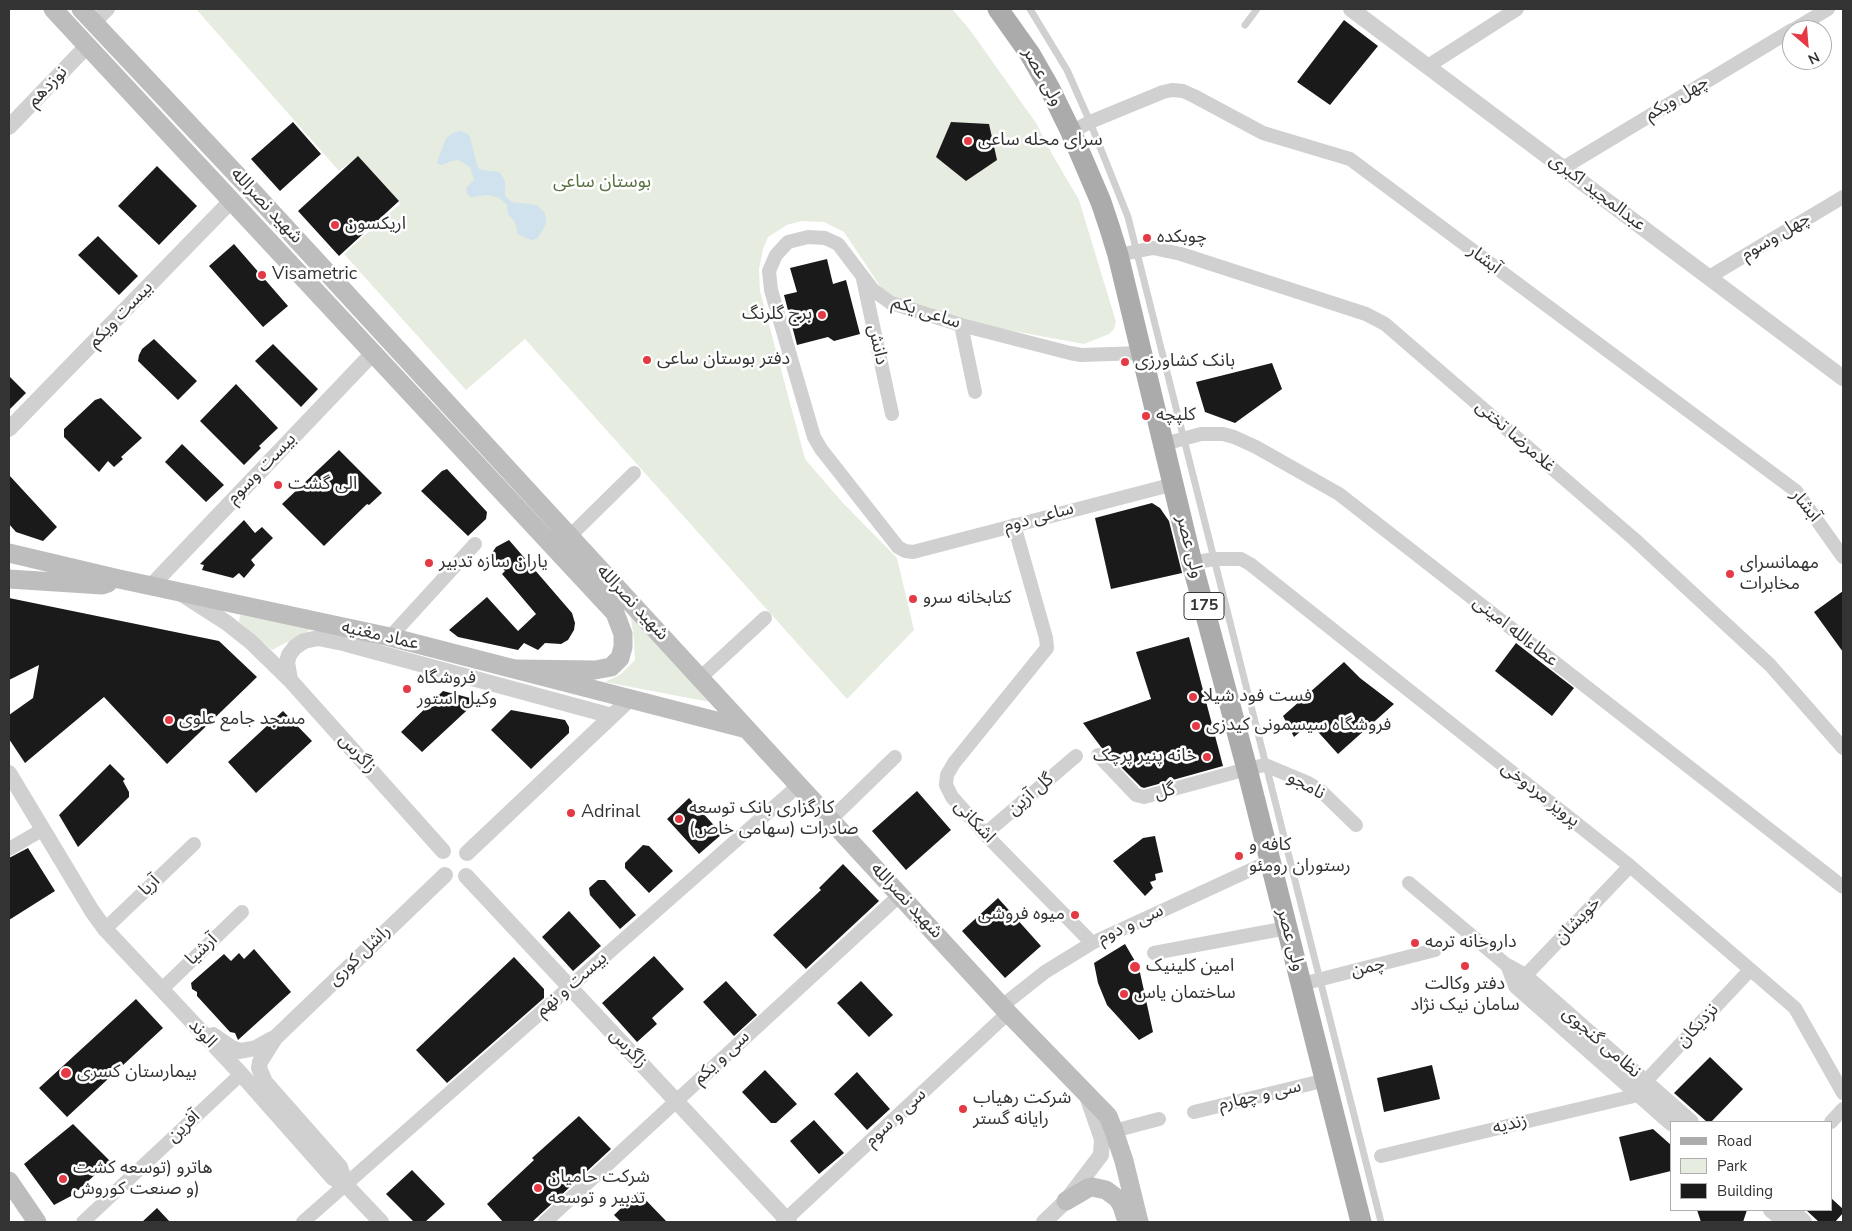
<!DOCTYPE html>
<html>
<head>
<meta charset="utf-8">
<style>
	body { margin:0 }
	#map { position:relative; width:1852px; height:1231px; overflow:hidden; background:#fff; font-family:"Nunito Sans",sans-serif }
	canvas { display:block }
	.frame { position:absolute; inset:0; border:10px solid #333; pointer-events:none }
	.legend { position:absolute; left:1670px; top:1121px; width:162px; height:90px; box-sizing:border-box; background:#fff; border:1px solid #adadad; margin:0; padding:6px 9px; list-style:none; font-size:15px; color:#333 }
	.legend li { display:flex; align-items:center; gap:10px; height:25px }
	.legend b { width:25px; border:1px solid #adadad }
	.north { position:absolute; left:1782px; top:20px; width:50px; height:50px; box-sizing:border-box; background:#fff; border:1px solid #adadad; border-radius:50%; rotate:153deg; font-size:14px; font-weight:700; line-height:20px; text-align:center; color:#333 }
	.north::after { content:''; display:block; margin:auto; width:18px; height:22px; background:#e63946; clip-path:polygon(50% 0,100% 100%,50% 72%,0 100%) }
</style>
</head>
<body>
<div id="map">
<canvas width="1852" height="1231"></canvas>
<div class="frame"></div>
<ul class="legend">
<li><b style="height:6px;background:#ababab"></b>Road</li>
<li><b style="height:14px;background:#e6ecdf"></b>Park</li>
<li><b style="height:14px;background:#1a1a1a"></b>Building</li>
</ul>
<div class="north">N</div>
</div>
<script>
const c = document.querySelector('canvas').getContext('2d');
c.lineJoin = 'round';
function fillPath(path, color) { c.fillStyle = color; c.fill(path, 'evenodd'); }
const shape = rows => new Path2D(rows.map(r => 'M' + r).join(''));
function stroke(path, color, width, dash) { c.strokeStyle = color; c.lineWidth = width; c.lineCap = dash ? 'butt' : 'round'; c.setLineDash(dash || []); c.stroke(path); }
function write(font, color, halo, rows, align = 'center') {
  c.font = font + ' "Nunito Sans","Noto Sans Arabic",sans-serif'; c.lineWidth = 5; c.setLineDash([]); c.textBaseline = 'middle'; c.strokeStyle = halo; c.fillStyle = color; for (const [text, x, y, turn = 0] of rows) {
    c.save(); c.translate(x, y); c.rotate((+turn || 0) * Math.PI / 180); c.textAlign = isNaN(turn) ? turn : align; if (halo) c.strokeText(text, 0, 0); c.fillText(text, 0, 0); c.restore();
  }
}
fillPath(shape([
	[196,9,952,9,970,30,1036,123,1052,154,1079,200,1116,322,1114,329,1109,334,1084,344,959,321,886,295,844,232,824,222,801,221,787,225,768,237,763,249,759,269,760,291,805,459,842,502,897,558,914,630,847,699,525,339,466,390,344,254,400,204,399,201,358,156,339,171],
	[630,611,715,703,605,682,621,674,635,660,634,640],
	[240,615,312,629,272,650,239,622]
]), '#e6ecdf');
fillPath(shape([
	[461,131,468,134,470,137,478,168,482,170,499,172,503,177,505,181,505,195,508,199,512,202,537,205,545,213,546,224,538,238,533,240,528,239,518,234,515,222,508,214,507,205,500,198,488,195,471,197,467,194,466,188,474,180,470,167,458,160,451,161,442,165,438,164,437,162,446,138,453,133]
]), '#cfe2ee');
fillPath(shape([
	[1344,20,1378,46,1330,105,1297,82],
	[293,122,321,154,280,191,251,159],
	[951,122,989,124,997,160,966,181,936,157],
	[358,156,399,201,339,256,298,211],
	[157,166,197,206,159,245,118,206],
	[98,236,138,276,119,295,78,255],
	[234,244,288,306,263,327,209,266],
	[827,259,833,284,846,280,860,334,834,341,828,337,797,345,784,295,797,292,790,268],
	[154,339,197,381,178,400,138,361,139,355,142,349],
	[273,344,318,389,301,407,255,361],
	[1272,363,1282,389,1235,423,1205,412,1196,382],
	[9,376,26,393,9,410],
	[236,384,278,428,259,446,261,448,244,465,200,421],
	[101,398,142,438,121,457,123,459,114,467,108,461,99,472,64,437,64,429,95,400],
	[182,444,224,485,206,502,165,462],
	[339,450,382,493,369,505,367,504,324,546,282,504],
	[447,469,487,512,486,519,468,536,421,491,442,471],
	[9,475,57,527,43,541,16,532,9,524],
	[1152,503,1160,508,1169,521,1182,573,1111,589,1095,518],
	[244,520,255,533,262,527,273,538,251,560,255,565,244,578,239,573,233,578,202,570,204,565,200,564],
	[509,540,572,613,575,623,574,630,568,640,561,644,545,643,538,650,524,643,518,650,458,637,449,630,487,597,518,631,536,614,502,574,505,571,494,558,492,553,496,547],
	[1843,591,1843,652,1814,612],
	[9,598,219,641,257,677,167,764,104,697,25,763,9,739,9,715,33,698,39,665,9,680],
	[1189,637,1223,766,1144,788,1141,787,1101,747,1083,723,1151,699,1136,652],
	[1516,643,1574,688,1552,716,1495,671],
	[1344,662,1360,678,1394,704,1338,754,1310,723,1294,737,1283,716],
	[443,691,478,700,422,752,401,732],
	[511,710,565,720,569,727,569,733,531,769,491,730],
	[283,711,312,741,256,793,228,762],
	[110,764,125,779,123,781,129,792,129,797,78,847,59,815],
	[917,791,951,830,906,870,872,831],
	[689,798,722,834,699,854,667,819],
	[1155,836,1163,872,1155,874,1156,880,1150,882,1153,888,1145,896,1113,861,1143,838],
	[643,845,649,846,673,871,649,893,625,868,625,863],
	[28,848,55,891,9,920,9,858],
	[843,864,879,901,806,969,773,935,821,890,819,888],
	[598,880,605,880,636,915,620,929,590,895,589,888],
	[998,898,1041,946,1005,978,962,931],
	[569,911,601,946,573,971,542,937],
	[1125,944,1139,968,1153,1032,1139,1040,1107,1005,1098,983,1094,963],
	[254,949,291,992,238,1040,235,1033,230,1032,197,996,197,992,192,989,191,983,224,954,231,961,239,953,244,959],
	[654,956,684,989,652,1018,657,1024,637,1042,602,1003],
	[514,957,544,989,544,998,447,1083,416,1050],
	[726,981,757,1015,734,1036,703,1002],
	[861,981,893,1015,869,1037,837,1003],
	[136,999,163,1028,67,1117,39,1088],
	[1710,1057,1743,1089,1711,1122,1707,1122,1674,1093],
	[1432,1065,1440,1099,1384,1112,1377,1078],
	[765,1070,797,1104,776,1123,771,1123,742,1092],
	[857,1072,890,1109,867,1130,834,1094],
	[579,1116,611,1149,532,1222,503,1222,487,1204,534,1160,532,1158],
	[814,1120,844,1153,819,1174,790,1141],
	[73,1124,110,1161,73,1195,54,1205,24,1164],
	[1653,1129,1671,1145,1671,1171,1630,1181,1619,1137],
	[412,1170,445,1204,425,1222,414,1222,386,1194],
	[638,1192,667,1222,621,1222,614,1215],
	[1831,1198,1843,1209,1843,1213,1835,1222,1819,1222,1806,1210,1831,1210],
	[157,1208,170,1222,142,1222],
	[1697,1210,1747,1210,1743,1222,1701,1222]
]), '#1a1a1a');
stroke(shape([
	[1030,9,1067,70,1090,122,1128,217,1381,1222],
	[1245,25,1257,9]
]), '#d0d0d0', 7);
stroke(shape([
	[94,23,108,9],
	[1793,30,1828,9],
	[1428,66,1517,9],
	[1071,132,1090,122,1163,92,1172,90,1183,91,1194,96,1263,133,1350,159,1796,491,1843,557],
	[1563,168,1792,30],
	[1118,255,1153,248,1181,254,1366,314,1385,324,1634,539,1770,665,1843,748],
	[1709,277,1843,197],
	[863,279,892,414],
	[961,325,975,392],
	[1142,353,1081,355,1070,353,961,325,891,303,873,290,838,244,825,238,808,237,788,242,776,255,769,271,771,290,814,437,821,449,898,547,905,551,913,552,1174,484],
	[1164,444,1201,434,1223,434,1234,437,1256,447,1339,494,1843,887],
	[1014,525,1046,638,1047,648,954,763,947,775,946,785,952,797,985,834,1092,943],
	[570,536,634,473],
	[1192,563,1214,559,1241,559,1250,564,1630,866,1795,1008,1843,1093],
	[390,637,475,544],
	[700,678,765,618],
	[1098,755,1136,795,1144,797,1247,769,1265,765,1308,783,1322,792,1356,825],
	[830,820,895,757],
	[985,834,1076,756],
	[9,849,42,830],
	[1409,883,1509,967],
	[105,929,194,844],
	[1154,953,1287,928],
	[1525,976,1630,866],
	[1302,984,1435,950],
	[162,989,242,912],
	[1002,1006,1045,972,1092,943,1270,861],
	[1194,1112,1326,1080],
	[1831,1122,1843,1109],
	[1114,1131,1159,1119],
	[1381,1156,1638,1095,1645,1082,1750,970],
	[83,1222,241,1074],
	[303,1222,799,785],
	[545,1222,900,895],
	[783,1222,1008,1013]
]), '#d0d0d0', 14);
stroke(shape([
	[1351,9,1843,378],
	[9,127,87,46],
	[9,429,232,200],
	[151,586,374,352],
	[182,594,227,623,251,642,290,680,443,851],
	[290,680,287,662,289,655,295,647,304,641,318,638,343,643,612,716],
	[9,773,92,911,105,929,241,1074,333,1178,346,1185,381,1222],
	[467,853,631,698],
	[466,876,789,1222],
	[1509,967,1525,976,1691,1122],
	[1509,967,1516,986,1671,1123],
	[213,1035,232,1048,240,1051,256,1048,272,1039],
	[346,1185,340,1167,265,1082,259,1068,260,1062,275,1038,445,875],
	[1771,1210,1786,1222],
	[1791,1210,1804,1222],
	[1044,1222,1066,1201,1101,1155,1102,1139,1087,1096]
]), '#d0d0d0', 16);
stroke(shape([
	[53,9,615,613,623,634,623,647,620,658,611,667,595,670,516,669],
	[81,9,253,192,1008,1013,1108,1116,1114,1131,1124,1161,1139,1222],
	[9,553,119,579,390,637,747,729],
	[9,579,102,585,108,583],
	[9,1181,37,1222],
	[1066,1201,1088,1188,1092,1187,1106,1190,1118,1199,1122,1206,1127,1222]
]), '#bdbdbd', 19);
stroke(shape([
	[998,9,1030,54,1050,89,1071,132,1101,202,1110,229,1118,255,1192,563,1247,769,1361,1222]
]), '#ababab', 21);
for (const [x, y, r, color] of [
	[968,141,5,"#e63946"],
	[335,225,5,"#e63946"],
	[1147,238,5,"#e63946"],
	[262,275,5,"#e63946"],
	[822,315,5,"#e63946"],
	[647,360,5,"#e63946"],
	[1125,362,5,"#e63946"],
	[1146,416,5,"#e63946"],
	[278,485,5,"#e63946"],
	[429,563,5,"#e63946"],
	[1730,574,5,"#e63946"],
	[913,599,5,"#e63946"],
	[407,689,5,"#e63946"],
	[1193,697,5,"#e63946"],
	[169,720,5,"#e63946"],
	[1196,726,5,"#e63946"],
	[1207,757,5,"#e63946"],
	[571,813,5,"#e63946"],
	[679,819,5,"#e63946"],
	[1239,856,5,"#e63946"],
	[1075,915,5,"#e63946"],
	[1415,943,5,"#e63946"],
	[1465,966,5,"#e63946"],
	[1135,967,6,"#e63946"],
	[1124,994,5,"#e63946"],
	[66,1073,6,"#e63946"],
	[963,1109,5,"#e63946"],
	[63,1179,5,"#e63946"],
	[538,1188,5,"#e63946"]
]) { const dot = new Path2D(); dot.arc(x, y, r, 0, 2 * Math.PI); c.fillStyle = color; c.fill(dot); stroke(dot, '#fff', 2); }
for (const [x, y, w] of [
	[1204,606,40]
]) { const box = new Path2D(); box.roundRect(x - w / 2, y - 13.5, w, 27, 4); c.fillStyle = '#fff'; c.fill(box); stroke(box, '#333', 1); }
write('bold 16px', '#333', null, [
	["175",1204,606]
]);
write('18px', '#333', '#fff', [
	["ولی عصر",1042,77,61],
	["نوزدهم",48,87,-46],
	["چهل ویکم",1677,99,-31],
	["عبدالمجید اکبری",1597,193,37],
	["شهید نصرالله",266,206,47],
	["چهل وسوم",1776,237,-31],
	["آبشار",1484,260,37],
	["ساعی یکم",926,313,18],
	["بیست ویکم",121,315,-46],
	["دانش",877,345,78],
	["غلامرضا تختی",1515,437,41],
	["بیست وسوم",262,469,-46],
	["آبشار",1805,506,51],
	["ساعی دوم",1039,518,-15],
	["ولی عصر",1189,547,76],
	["شهید نصرالله",632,603,47],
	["عطاءالله امینی",1515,632,38],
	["عماد مغنیه",380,636,13],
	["زاگرس",357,754,48],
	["نامجو",1306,786,29],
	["گل",1165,792,-16],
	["گل آزین",1031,795,-41],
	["پرویز مردوخی",1540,795,38],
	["اشکانی",974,822,47],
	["آریا",150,886,-44],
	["شهید نصرالله",906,901,47],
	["خویشان",1578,921,-46],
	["سی و دوم",1131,925,-25],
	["ولی عصر",1290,940,75],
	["آرشیا",202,950,-44],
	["راشل کوری",360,956,-44],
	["چمن",1368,968,-14],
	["بیست و نهم",572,985,-41],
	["نزدیکان",1698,1026,-47],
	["الوند",202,1034,47],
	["نظامی گنجوی",1601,1043,41],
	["زاگرس",628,1049,47],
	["سی و یکم",722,1058,-43],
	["سی و چهارم",1260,1096,-13],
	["سی و سوم",896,1118,-43],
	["زندیه",1510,1125,-13],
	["آفرین",184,1127,-43]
]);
write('18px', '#333', '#fff', [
	["سرای محله ساعی",978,141],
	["اریکسون",345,225],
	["چوبکده",1157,238],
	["Visametric",272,275],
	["برج گلرنگ",812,315,"right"],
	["دفتر بوستان ساعی",657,360],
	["بانک کشاورزی",1135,362],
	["کلپچه",1156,416],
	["الی گشت",288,485],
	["یاران سازه تدبیر",439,563],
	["مهمانسرای",1740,564],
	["مخابرات",1740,585],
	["کتابخانه سرو",923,599],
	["فروشگاه",417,679],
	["وکیل استور",417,700],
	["فست فود شیلا",1203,697],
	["مسجد جامع علوی",179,720],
	["فروشگاه سیسمونی کیدزی",1206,726],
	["خانه پنیر پرچک",1197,757,"right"],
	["کارگزاری بانک توسعه",689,809],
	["صادرات (سهامی خاص)",689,830],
	["Adrinal",581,813],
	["کافه و",1249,846],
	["رستوران رومئو",1249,867],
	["میوه فروشی",1065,915,"right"],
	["داروخانه ترمه",1425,943],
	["امین کلینیک",1146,967],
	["دفتر وکالت",1465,985,"center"],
	["سامان نیک نژاد",1465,1006,"center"],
	["ساختمان یاس",1134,994],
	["بیمارستان کسری",77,1073],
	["شرکت رهیاب",973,1099],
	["رایانه گستر",973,1120],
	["هاترو (توسعه کشت",73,1169],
	["و صنعت کوروش)",73,1190],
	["شرکت حامیان",548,1178],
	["تدبیر و توسعه",548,1199]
], 'left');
write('18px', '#56703f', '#fff', [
	["بوستان ساعی",602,183]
]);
</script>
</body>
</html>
